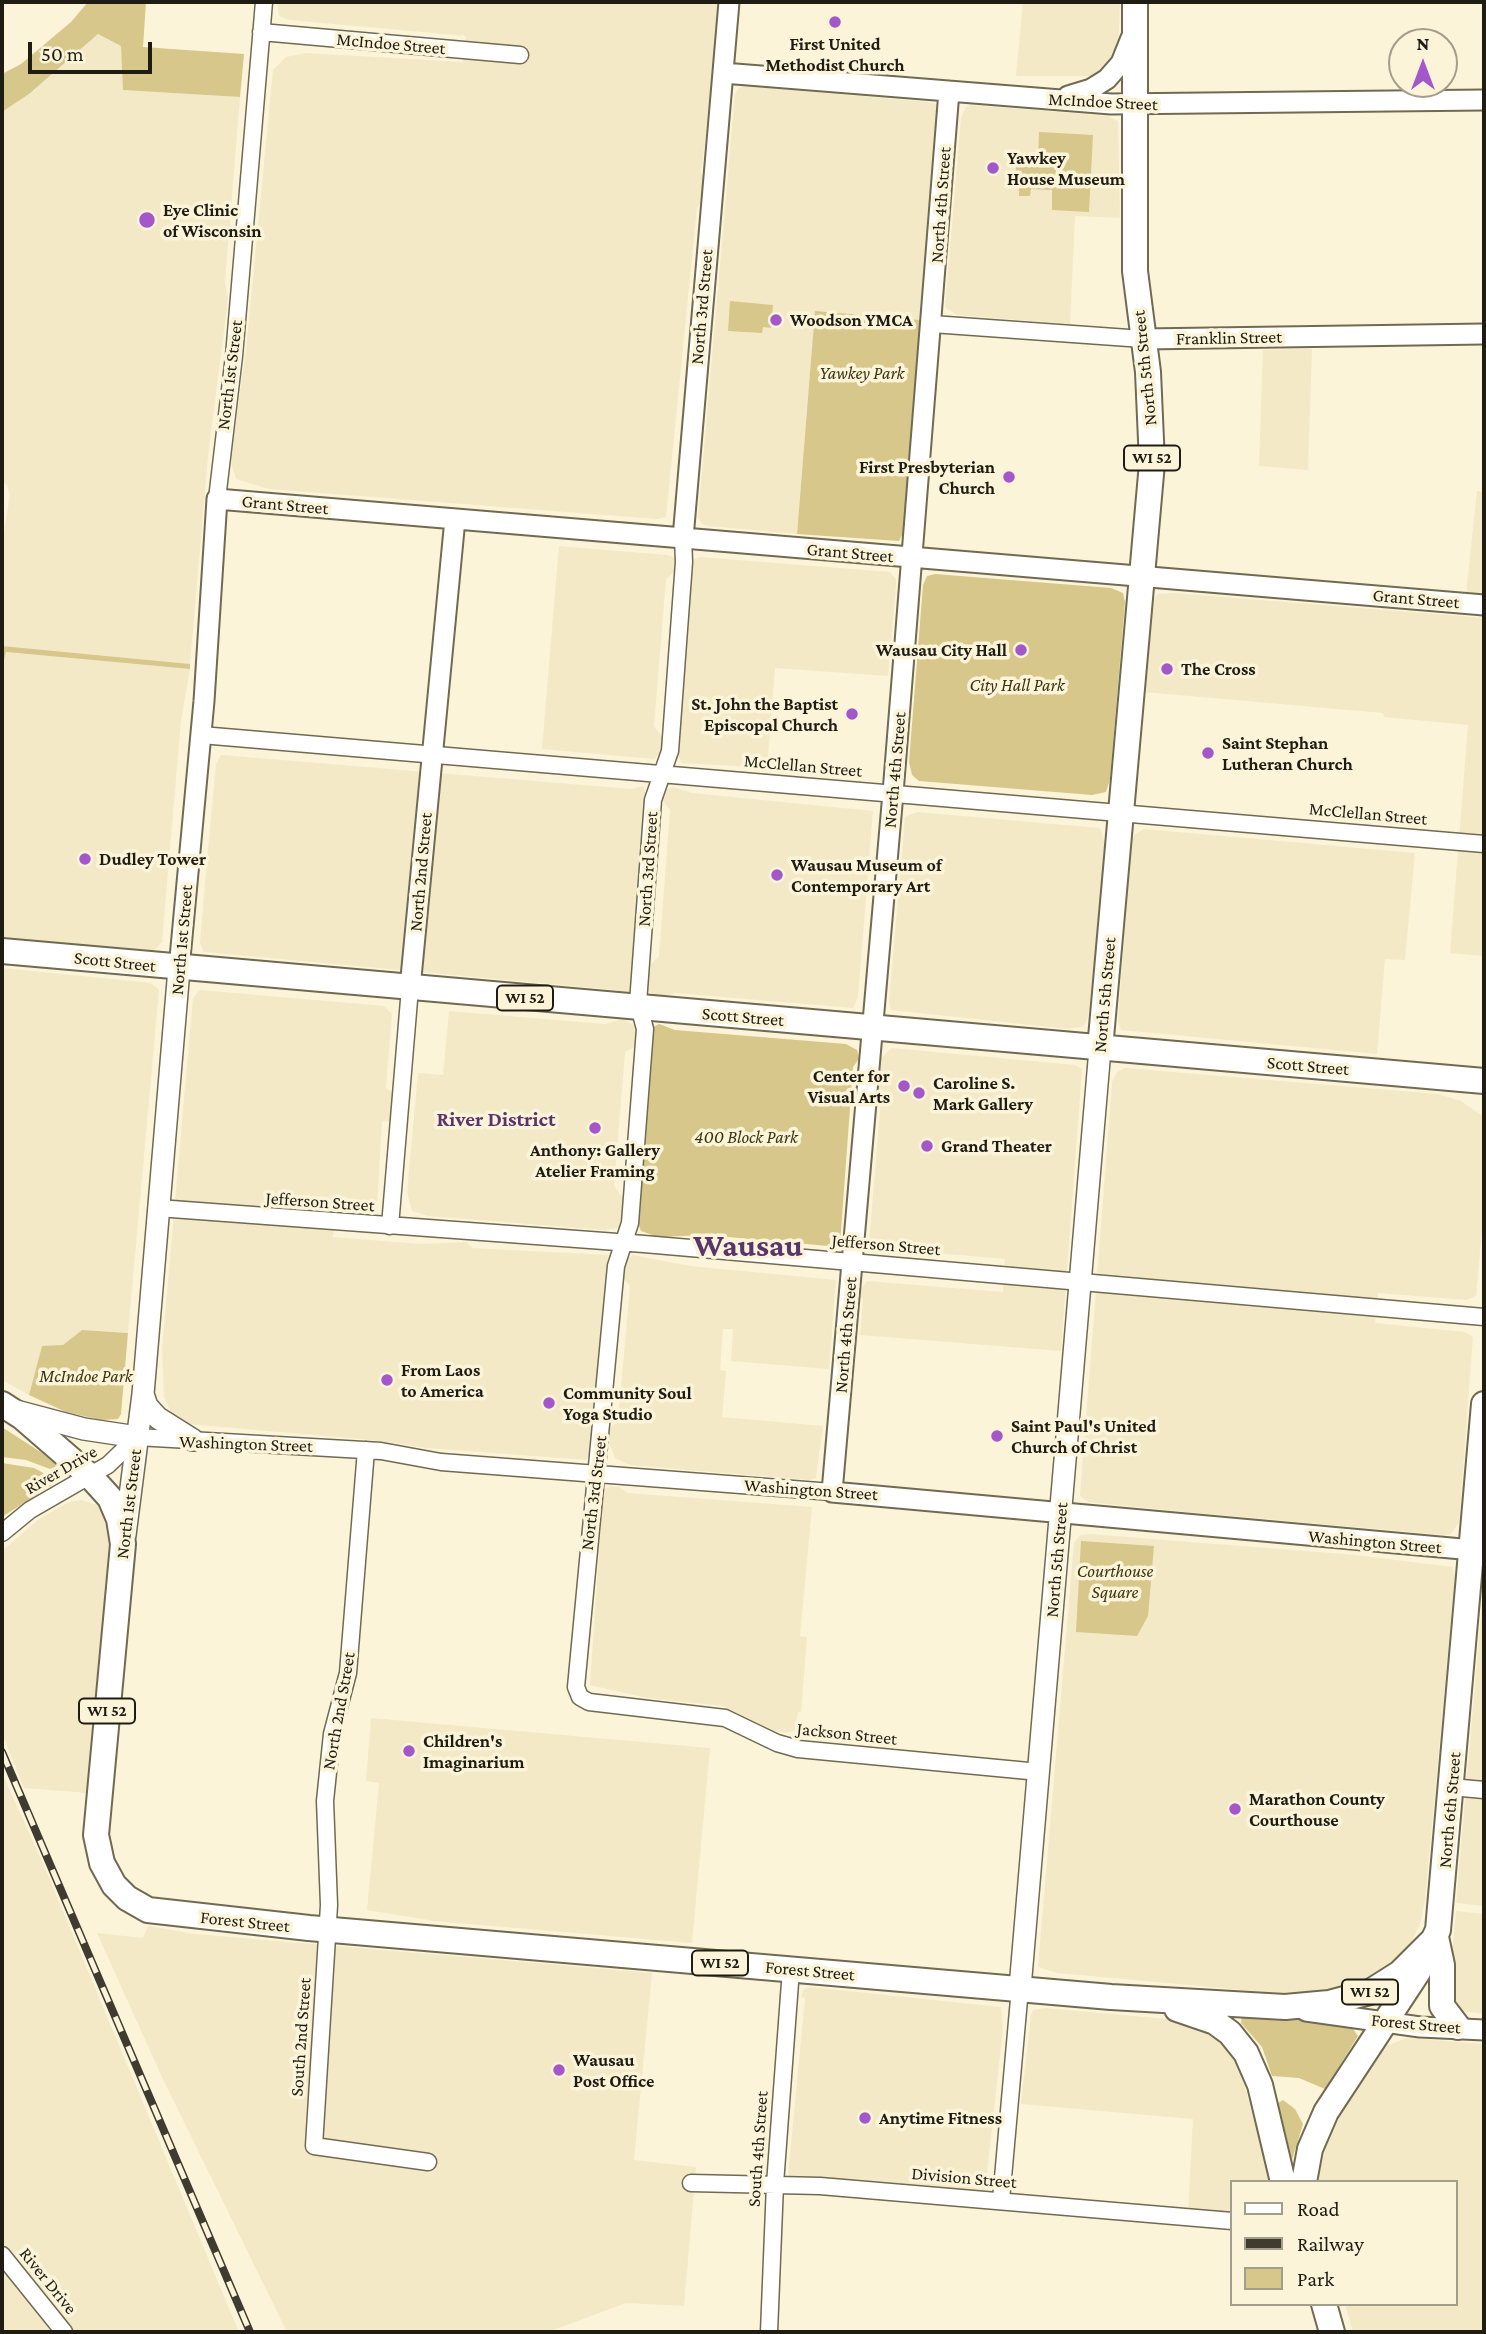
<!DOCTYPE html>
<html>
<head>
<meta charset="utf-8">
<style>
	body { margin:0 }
	#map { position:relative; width:1486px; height:2334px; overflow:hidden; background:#fbf4d9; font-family:"Crimson Pro",serif }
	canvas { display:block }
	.frame { position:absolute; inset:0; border:4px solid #1f1c13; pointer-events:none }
	.legend { position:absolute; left:1230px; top:2180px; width:228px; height:126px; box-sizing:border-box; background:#fbf4d9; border:2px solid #a39e8a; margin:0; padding:9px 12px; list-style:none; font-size:21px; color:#1f1c13 }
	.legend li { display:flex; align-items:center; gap:14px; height:35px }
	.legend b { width:35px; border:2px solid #a39e8a }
	.north { position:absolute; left:1388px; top:28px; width:70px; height:70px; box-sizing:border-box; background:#fbf4d9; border:2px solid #a39e8a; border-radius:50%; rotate:0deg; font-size:19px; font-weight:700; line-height:28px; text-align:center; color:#1f1c13 }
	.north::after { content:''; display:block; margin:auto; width:24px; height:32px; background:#a357c9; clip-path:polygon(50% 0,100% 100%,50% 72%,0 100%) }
	.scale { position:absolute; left:28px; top:42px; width:124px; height:32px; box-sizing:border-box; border:4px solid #1f1c13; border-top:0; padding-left:9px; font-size:21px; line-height:24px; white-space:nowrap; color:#1f1c13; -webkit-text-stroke:5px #fbf4d9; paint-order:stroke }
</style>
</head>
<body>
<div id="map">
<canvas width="1486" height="2334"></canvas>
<div class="frame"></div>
<ul class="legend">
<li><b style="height:9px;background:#fff"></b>Road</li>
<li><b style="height:9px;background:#3f3b30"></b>Railway</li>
<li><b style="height:19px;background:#d7c78b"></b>Park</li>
</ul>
<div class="north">N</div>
<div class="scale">50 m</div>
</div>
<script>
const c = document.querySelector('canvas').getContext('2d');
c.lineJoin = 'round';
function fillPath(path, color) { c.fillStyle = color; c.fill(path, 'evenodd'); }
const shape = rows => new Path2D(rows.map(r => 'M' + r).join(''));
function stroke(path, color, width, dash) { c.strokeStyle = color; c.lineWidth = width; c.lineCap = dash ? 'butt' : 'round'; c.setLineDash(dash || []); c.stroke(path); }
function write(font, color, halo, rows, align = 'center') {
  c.font = font + ' "Crimson Pro",serif'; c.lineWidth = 7; c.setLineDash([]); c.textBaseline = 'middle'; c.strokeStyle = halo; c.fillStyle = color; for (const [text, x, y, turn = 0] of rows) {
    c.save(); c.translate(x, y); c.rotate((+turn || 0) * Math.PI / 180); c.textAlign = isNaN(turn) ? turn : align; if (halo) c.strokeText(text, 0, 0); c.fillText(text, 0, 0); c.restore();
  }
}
fillPath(shape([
	[277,2,718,2,712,85,701,172,705,182,705,197,697,208,666,517,657,519,269,489,236,479,231,462,232,448,246,350,273,70,286,57,306,53,463,62,466,36,290,20,279,16],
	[1023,2,1120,2,1118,53,1102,73,1094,76,1016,76],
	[98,34,121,46,124,90,240,97,225,282,228,300,208,456,190,664,2,646,2,545,10,495,7,485,2,481,2,112,29,94],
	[745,86,928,102,936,104,939,109,920,320,815,312,797,534,708,526,702,524,698,517,735,94,739,88],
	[971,105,1107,116,1118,121,1120,218,1075,216,1070,324,957,315,945,307,961,118,966,107],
	[1312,349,1308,470,1259,466,1263,350],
	[1477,491,1484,492,1484,596,1466,594],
	[559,546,667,555,676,558,677,569,666,579,654,726,663,738,661,752,654,759,542,749],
	[700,557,890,572,896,579,896,586,888,676,775,668,767,768,682,763,677,754,691,568,694,559],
	[1174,593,1484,618,1484,956,1450,953,1468,725,1384,717,1383,713,1144,692,1152,601,1158,594],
	[5,652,190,669,181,720,162,942,154,951,2,938,2,668],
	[221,755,631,789,643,786,647,797,630,993,622,995,617,990,204,952,200,943,206,871,216,764],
	[673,787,692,793,873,811,858,997,853,1008,675,993,659,997,648,991,647,968,659,956,670,810,661,798,666,790],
	[917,812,1100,828,1105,843,1099,922,1088,1017,1084,1026,1069,1029,891,1010,889,1002,905,817],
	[1144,829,1415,853,1405,960,1385,959,1377,1054,1121,1030,1118,1020,1131,842,1135,834],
	[2,968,151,983,159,990,128,1333,82,1330,63,1345,42,1347,29,1395,2,1380],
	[200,990,384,1006,392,1014,386,1088,395,1094,393,1122,382,1121,377,1208,372,1211,357,1210,347,1204,336,1203,333,1237,421,1244,467,1242,472,1248,608,1255,591,1453,586,1460,427,1448,372,1440,187,1424,173,1417,164,1397,162,1349,193,998],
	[449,1011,605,1024,623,1019,637,1027,640,1032,637,1046,625,1052,614,1186,625,1201,619,1228,605,1230,428,1216,412,1211,407,1192,418,1073,443,1075],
	[892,1048,1075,1065,1082,1069,1061,1351,860,1335,863,1300,859,1292,867,1281,1003,1292,1005,1259,877,1248,869,1243,881,1099,877,1092,880,1059],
	[1125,1068,1438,1094,1461,1101,1484,1117,1484,1207,1476,1296,1466,1300,1378,1293,1375,1323,1465,1332,1473,1337,1459,1522,1451,1534,1444,1535,1177,1511,1089,1502,1080,1496,1112,1082,1117,1072],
	[633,1255,690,1266,836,1280,829,1369,731,1361,733,1329,723,1329,720,1370,726,1371,722,1417,823,1426,816,1478,809,1480,630,1465,615,1458,607,1437,608,1430,618,1421,630,1286,621,1277,626,1259],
	[610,1486,619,1487,628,1493,812,1507,800,1636,807,1637,801,1712,798,1712,795,1730,787,1733,775,1731,723,1706,647,1698,590,1685,602,1509,599,1502,600,1492],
	[81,1500,97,1505,103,1512,109,1542,88,1793,24,1788,2,1734,2,1551,39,1519,69,1502],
	[1090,1534,1356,1555,1452,1567,1455,1576,1425,1900,1420,1924,1410,1945,1371,1982,1309,1996,1057,1973,1038,1967,1074,1543,1080,1535],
	[1484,1581,1484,1906,1456,1903],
	[371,1718,710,1748,692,1943,434,1921,367,1910,379,1783,366,1781],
	[2,1773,42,1861,239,2332,2,2332],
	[1456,1911,1484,1914,1484,2014,1460,2011,1453,2007,1449,1987],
	[148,1926,195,1934,652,1973,634,2160,696,2167,684,2306,626,2303,548,2332,287,2332,161,2075,97,1933,143,1938],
	[810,1987,1001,2007,1003,2028,985,2192,788,2176,805,1998,801,1997,804,1989],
	[1046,2008,1168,2019,1209,2032,1229,2051,1240,2070,1271,2182,1232,2182,1232,2217,1188,2213,1193,2119,1021,2104,1031,2015,1033,2010],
	[1407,2038,1484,2044,1484,2332,1353,2332,1345,2304,1456,2304,1456,2182,1318,2182,1324,2147,1347,2102,1386,2046]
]), '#f3e9c7');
fillPath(shape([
	[88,2,146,2,143,47,244,54,240,97,123,90,121,46,98,34,29,94,2,112,2,74,21,64,71,22],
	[1039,132,1093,135,1089,212,1052,210,1052,190,1031,189,1030,196,1019,196,1019,188,1015,188,1016,163,1038,165],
	[730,301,773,305,771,328,763,327,762,333,728,331],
	[815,311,920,320,903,533,899,541,797,534],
	[935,574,1111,588,1123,593,1125,602,1110,779,1106,792,1092,795,919,781,912,775,909,762,923,585,927,576],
	[2,646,190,664,190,669,6,652,2,668],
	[659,1024,675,1030,846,1044,857,1050,859,1059,853,1067,840,1244,828,1246,706,1235,658,1237,641,1231,638,1223,653,1027],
	[82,1330,128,1333,121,1414,118,1419,101,1420,66,1412,29,1395,42,1346,63,1345],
	[2,1427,42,1453,56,1465,55,1467,50,1469,26,1460,2,1457],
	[2,1463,34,1468,49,1476,55,1483,2,1517],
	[1081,1541,1154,1546,1148,1616,1137,1636,1076,1632],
	[1246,2014,1349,2023,1358,2036,1325,2089,1299,2078,1272,2076,1262,2047,1241,2023,1242,2015],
	[1283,2100,1295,2109,1303,2124,1292,2160,1278,2103]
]), '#d7c78b');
const minor = shape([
	[261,32,520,55],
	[932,324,1143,339],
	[217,499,234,356,264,2],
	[683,538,684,562,670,751,653,800,638,1003,645,1029,630,1223,616,1266,576,1687,580,1697,589,1702,725,1718,777,1743,798,1749,1039,1772],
	[201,735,1484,844],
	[158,1208,644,1244,1484,1317],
	[390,1226,410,988],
	[366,1450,348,1673,332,1734,325,1801,329,1905,314,2146,428,2162],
	[2,1533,30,1510,108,1465,137,1437,381,1451,441,1462,832,1492],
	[1451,1787,1484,1790],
	[691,2183,820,2186,1232,2221],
	[1001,2200,1020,1988],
	[2,2255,64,2332],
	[769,2332,775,2184,791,1969]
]);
const tertiary = shape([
	[723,73,1111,104,1484,100],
	[949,91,893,793,832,1492,1484,1551],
	[1068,96,1091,89,1107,79,1121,63,1131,38],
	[1143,339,1484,334],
	[683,538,729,2],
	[179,969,204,701,217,499,1484,605],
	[410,988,455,519],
	[1306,2011,1420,2027,1484,2030]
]);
const secondary = shape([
	[143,1394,147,1406,158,1418,193,1440],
	[16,1411,84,1429,137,1437],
	[125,1535,143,1394,179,969],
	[1020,1988,1100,1049]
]);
const primary = shape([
	[2,951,1484,1081],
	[1100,1049,1152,463,1148,372,1135,271,1135,2],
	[2,1404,22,1417,90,1476,110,1498,119,1519,123,1544,96,1835,102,1863,114,1885,127,1898,148,1910,309,1928,1111,1997,1285,2007,1329,2003,1370,1992,1400,1973,1436,1937],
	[1436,1937,1442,1965,1442,2006,1458,2027],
	[1177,2009,1215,2022,1230,2033,1246,2053,1260,2085,1283,2182],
	[1304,2182,1310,2149,1326,2112,1418,1972,1438,1930,1484,1404],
	[1324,2304,1332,2332]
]);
stroke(minor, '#706a52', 19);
stroke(tertiary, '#706a52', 23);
stroke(secondary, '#706a52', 24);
stroke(primary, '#706a52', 28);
stroke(minor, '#fff', 16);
stroke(tertiary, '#fff', 19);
stroke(secondary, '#fff', 21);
stroke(primary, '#fff', 24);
const rail = shape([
	[2,1752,250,2332]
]);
stroke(rail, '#3f3b30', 8);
stroke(rail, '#fbf4d9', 5, [16]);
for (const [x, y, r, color] of [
	[835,22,7,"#a357c9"],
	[993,168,7,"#a357c9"],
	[147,220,9,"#a357c9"],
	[776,320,7,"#a357c9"],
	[1009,477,7,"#a357c9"],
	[1021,650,7,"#a357c9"],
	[1167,669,7,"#a357c9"],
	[852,714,7,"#a357c9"],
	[1208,753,7,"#a357c9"],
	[85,859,7,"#a357c9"],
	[777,875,7,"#a357c9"],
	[904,1086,7,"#a357c9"],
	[919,1093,7,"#a357c9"],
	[595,1128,7,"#a357c9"],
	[927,1146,7,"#a357c9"],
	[387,1380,7,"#a357c9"],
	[549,1403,7,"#a357c9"],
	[997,1436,7,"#a357c9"],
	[409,1751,7,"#a357c9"],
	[1235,1809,7,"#a357c9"],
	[559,2070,7,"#a357c9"],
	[865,2118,7,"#a357c9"]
]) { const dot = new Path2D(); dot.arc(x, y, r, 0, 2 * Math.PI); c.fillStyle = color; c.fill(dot); stroke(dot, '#fbf4d9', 2.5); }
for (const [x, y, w] of [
	[1152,458,56],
	[525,998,56],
	[107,1711,56],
	[720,1963,56],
	[1370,1992,56]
]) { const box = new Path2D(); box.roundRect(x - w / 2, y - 12.5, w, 25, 5); c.fillStyle = '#fbf4d9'; c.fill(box); stroke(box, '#1f1c13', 2); }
write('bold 16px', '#1f1c13', null, [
	["WI 52",1152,458],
	["WI 52",525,998],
	["WI 52",107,1711],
	["WI 52",720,1963],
	["WI 52",1370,1992]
]);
write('18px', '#1f1c13', '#fbf4d9', [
	["McIndoe Street",391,44,5],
	["McIndoe Street",1103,102,3],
	["North 4th Street",941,205,-86],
	["North 3rd Street",702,307,-85],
	["Franklin Street",1229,338,-1],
	["North 5th Street",1145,368,-96],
	["North 1st Street",230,375,-83],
	["Grant Street",285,505,5],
	["Grant Street",850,553,5],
	["Grant Street",1416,599,5],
	["McClellan Street",803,766,5],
	["North 4th Street",895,770,-85],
	["McClellan Street",1368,814,5],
	["North 3rd Street",648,869,-86],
	["North 2nd Street",421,872,-85],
	["North 1st Street",182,940,-85],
	["Scott Street",115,962,6],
	["North 5th Street",1105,995,-85],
	["Scott Street",743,1017,5],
	["Scott Street",1308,1066,5],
	["Jefferson Street",320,1202,4],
	["Jefferson Street",886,1245,5],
	["North 4th Street",846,1335,-85],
	["Washington Street",246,1444,2],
	["River Drive",61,1470,-30],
	["Washington Street",811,1490,4],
	["North 3rd Street",594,1493,-83],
	["North 1st Street",129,1504,-83],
	["Washington Street",1375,1542,5],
	["North 5th Street",1057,1560,-85],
	["North 2nd Street",339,1711,-80],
	["Jackson Street",847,1734,6],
	["North 6th Street",1450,1810,-85],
	["Forest Street",245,1922,6],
	["Forest Street",810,1971,5],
	["Forest Street",1416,2024,5],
	["South 2nd Street",301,2037,-86],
	["South 4th Street",758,2149,-86],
	["Division Street",964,2178,5],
	["River Drive",48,2281,51]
]);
write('bold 18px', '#1f1c13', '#fbf4d9', [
	["First United",835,44,"center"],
	["Methodist Church",835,65,"center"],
	["Yawkey",1007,158],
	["House Museum",1007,179],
	["Eye Clinic",163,210],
	["of Wisconsin",163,231],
	["Woodson YMCA",790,320],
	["First Presbyterian",995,467,"right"],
	["Church",995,488,"right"],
	["Wausau City Hall",1007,650,"right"],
	["The Cross",1181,669],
	["St. John the Baptist",838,704,"right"],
	["Episcopal Church",838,725,"right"],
	["Saint Stephan",1222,743],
	["Lutheran Church",1222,764],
	["Dudley Tower",99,859],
	["Wausau Museum of",791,865],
	["Contemporary Art",791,886],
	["Center for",890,1076,"right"],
	["Visual Arts",890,1097,"right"],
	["Caroline S.",933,1083],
	["Mark Gallery",933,1104],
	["Grand Theater",941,1146],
	["Anthony: Gallery",595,1150,"center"],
	["Atelier Framing",595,1171,"center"],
	["From Laos",401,1370],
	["to America",401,1391],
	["Community Soul",563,1393],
	["Yoga Studio",563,1414],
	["Saint Paul's United",1011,1426],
	["Church of Christ",1011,1447],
	["Children's",423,1741],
	["Imaginarium",423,1762],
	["Marathon County",1249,1799],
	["Courthouse",1249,1820],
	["Wausau",573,2060],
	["Post Office",573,2081],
	["Anytime Fitness",879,2118]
], 'left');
write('italic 18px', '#3c3311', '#fbf4d9', [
	["Yawkey Park",862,373],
	["City Hall Park",1017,685],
	["400 Block Park",746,1137],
	["McIndoe Park",86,1376],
	["Courthouse",1115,1571],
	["Square",1115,1592]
]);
write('bold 21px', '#59346d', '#fbf4d9', [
	["River District",496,1120]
]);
write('bold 32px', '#59346d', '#fbf4d9', [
	["Wausau",748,1246]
]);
</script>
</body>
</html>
